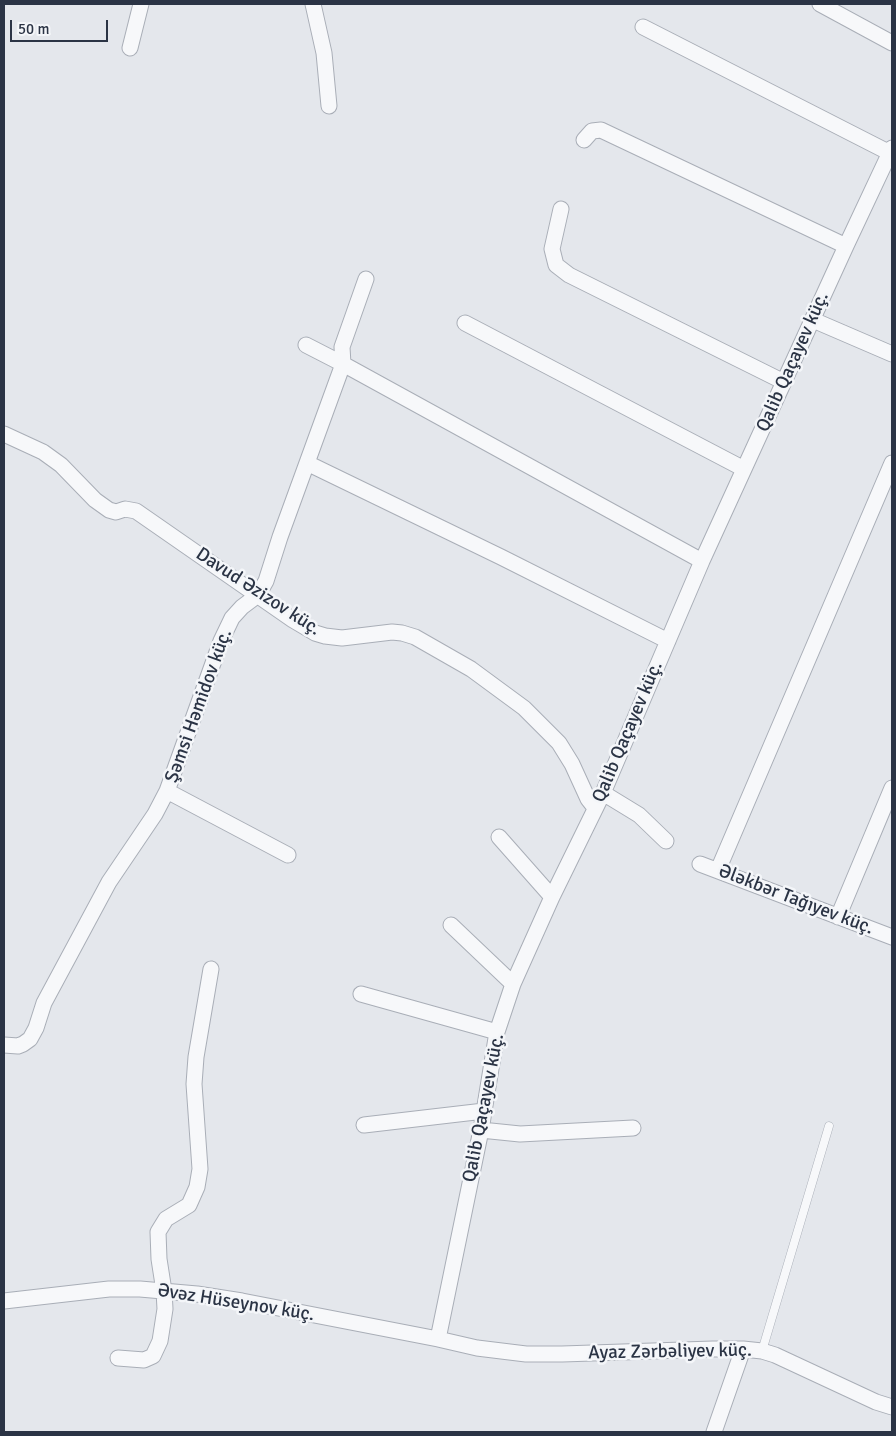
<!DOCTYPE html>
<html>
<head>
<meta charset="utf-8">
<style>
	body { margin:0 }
	#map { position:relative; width:896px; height:1436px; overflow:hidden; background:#e4e7ec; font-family:Signika,sans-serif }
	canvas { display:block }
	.frame { position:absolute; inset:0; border:5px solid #2b3445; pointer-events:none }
	.scale { position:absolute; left:10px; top:20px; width:98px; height:22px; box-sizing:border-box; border:2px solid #2b3445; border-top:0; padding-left:6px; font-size:15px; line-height:18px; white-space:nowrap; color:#2b3445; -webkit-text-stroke:4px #f4f6f9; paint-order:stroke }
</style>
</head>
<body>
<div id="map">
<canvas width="896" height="1436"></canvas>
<div class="frame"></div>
<div class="scale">50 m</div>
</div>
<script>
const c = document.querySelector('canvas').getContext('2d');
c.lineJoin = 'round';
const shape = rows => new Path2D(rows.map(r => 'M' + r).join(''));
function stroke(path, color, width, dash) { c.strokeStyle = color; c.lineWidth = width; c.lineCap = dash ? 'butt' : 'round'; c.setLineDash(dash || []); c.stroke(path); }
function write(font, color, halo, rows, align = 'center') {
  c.font = font + ' Signika,sans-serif'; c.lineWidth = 5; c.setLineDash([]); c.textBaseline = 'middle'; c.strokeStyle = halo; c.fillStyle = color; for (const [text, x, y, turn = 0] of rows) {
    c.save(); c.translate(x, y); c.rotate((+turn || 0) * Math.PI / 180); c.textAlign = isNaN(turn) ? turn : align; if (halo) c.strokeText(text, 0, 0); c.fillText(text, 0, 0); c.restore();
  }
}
const service = shape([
	[762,1351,829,1126]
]);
const minor = shape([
	[313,4,324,53,329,106],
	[820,4,892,43],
	[643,27,890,153],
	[130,48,141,4],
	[584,140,592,131,601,130,846,246],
	[561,209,552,249,556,265,569,275,784,382],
	[813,320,892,354],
	[465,323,744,469],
	[306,345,343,364,702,561],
	[4,434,43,452,61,465,95,500,109,510,116,512,125,509,136,511,293,620,315,633,325,636,342,638,392,632,402,633,415,637,471,669,524,708,559,743,572,764,588,799,595,808],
	[307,463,501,557,668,641],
	[167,791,288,855],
	[603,793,639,815,666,841],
	[499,837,552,897],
	[700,864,892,937],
	[718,870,892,463],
	[838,917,892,788],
	[451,925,513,984],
	[361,994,497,1032],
	[4,1045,18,1046,23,1044,30,1039,36,1028,44,1003,109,882,155,814,167,791,221,641,232,618,242,607,258,595,266,581,280,537,343,364,342,347,366,279],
	[364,1125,484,1111],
	[481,1130,520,1134,633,1128],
	[4,1301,109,1289,140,1289,197,1294,242,1301,438,1339,477,1348,526,1354,562,1354,713,1349,743,1349,762,1351,775,1355,876,1402,892,1407],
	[438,1339,481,1130,497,1032,513,984,552,897,603,793,702,561,846,246,892,148],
	[118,1358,144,1360,153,1356,160,1341,165,1309,164,1291,159,1259,158,1232,166,1219,189,1205,197,1187,200,1169,194,1084,196,1057,211,969],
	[714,1432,743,1349]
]);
stroke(service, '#a9aeb7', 9);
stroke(minor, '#a9aeb7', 17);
stroke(service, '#f7f8fa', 8);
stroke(minor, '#f7f8fa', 15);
write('19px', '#2b3445', '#f4f6f9', [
	["Qalib Qaçayev küç.",793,362,-66],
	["Davud Əzizov küç.",258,592,33],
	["Şəmsi Həmidov küç.",199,706,-70],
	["Qalib Qaçayev küç.",628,732,-67],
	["Ələkbər Tağıyev küç.",796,900,21],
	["Qalib Qaçayev küç.",484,1108,-79],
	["Əvəz Hüseynov küç.",236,1303,9],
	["Ayaz Zərbəliyev küç.",670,1352,-1]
]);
</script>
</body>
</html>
